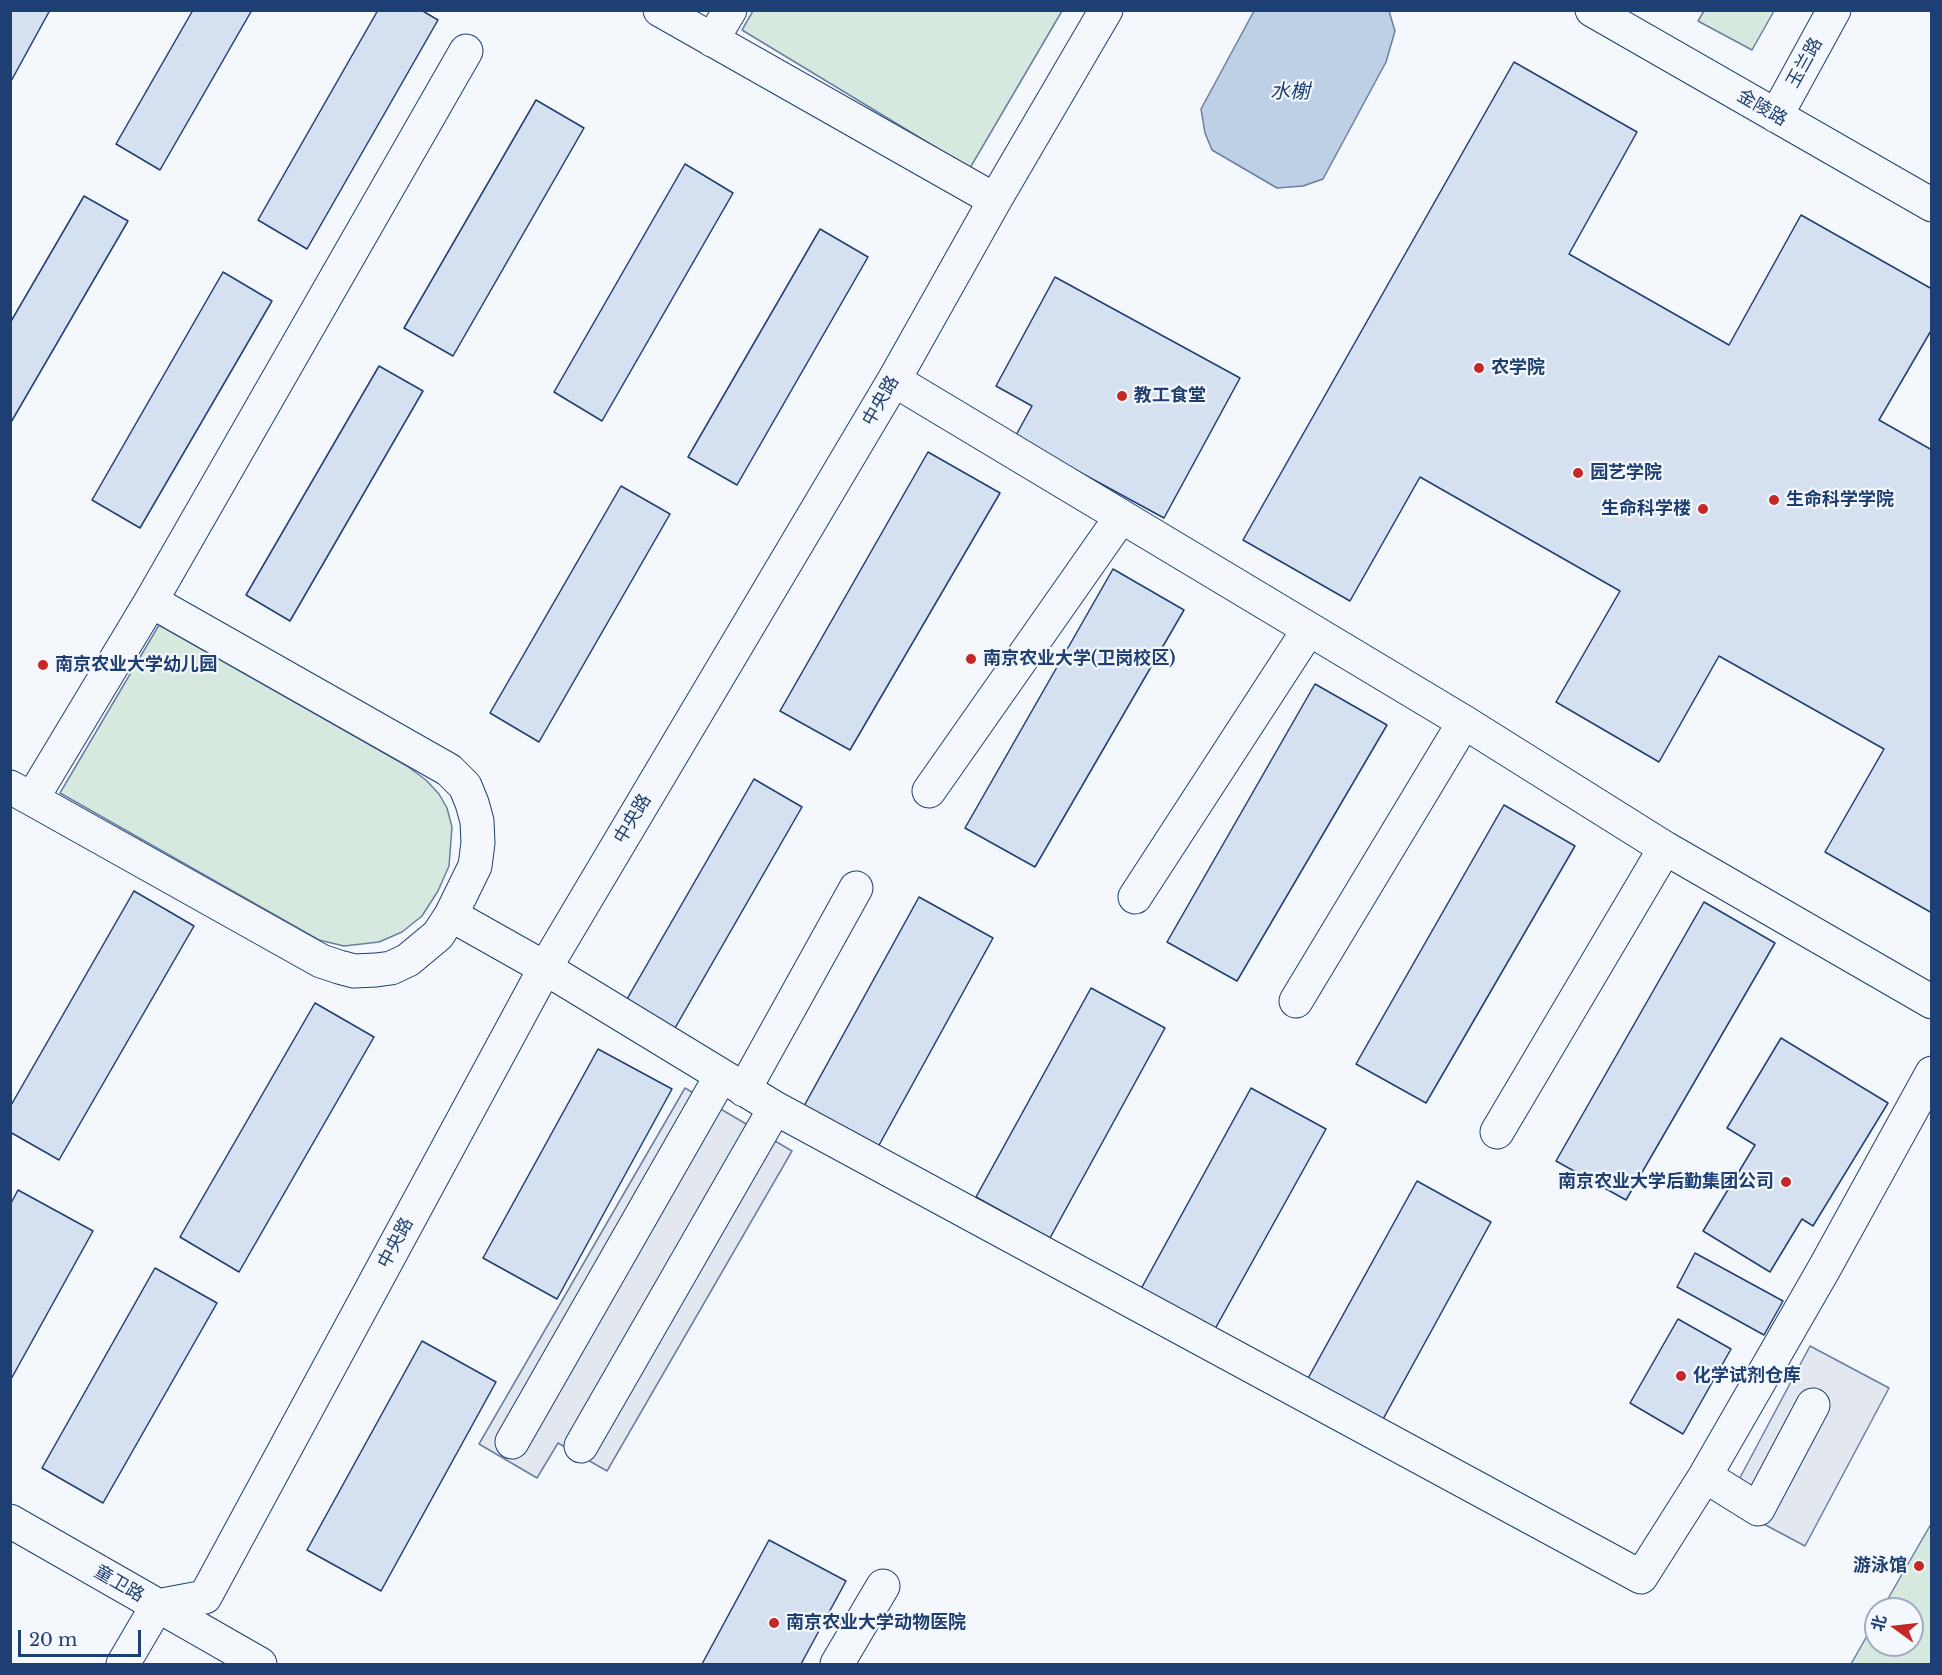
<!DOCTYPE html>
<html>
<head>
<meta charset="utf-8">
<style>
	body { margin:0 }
	#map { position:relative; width:1942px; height:1675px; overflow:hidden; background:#f4f7fb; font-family:"Libre Baskerville","Noto Sans SC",serif }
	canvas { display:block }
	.frame { position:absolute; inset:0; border:12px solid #1d3f73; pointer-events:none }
	.north { position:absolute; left:1864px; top:1597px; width:60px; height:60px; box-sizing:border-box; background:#f4f7fb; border:2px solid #9eadc5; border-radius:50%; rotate:285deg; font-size:16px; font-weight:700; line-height:24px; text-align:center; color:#1d3f73 }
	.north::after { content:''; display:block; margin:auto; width:21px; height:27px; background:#c62828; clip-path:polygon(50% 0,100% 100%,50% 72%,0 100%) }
	.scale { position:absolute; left:18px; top:1630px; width:123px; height:27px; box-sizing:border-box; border:3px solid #1d3f73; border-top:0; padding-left:8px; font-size:18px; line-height:21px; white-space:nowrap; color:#1d3f73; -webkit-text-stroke:4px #f4f7fb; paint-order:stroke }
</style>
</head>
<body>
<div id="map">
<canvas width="1942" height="1675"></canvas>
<div class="frame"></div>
<div class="north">北</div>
<div class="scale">20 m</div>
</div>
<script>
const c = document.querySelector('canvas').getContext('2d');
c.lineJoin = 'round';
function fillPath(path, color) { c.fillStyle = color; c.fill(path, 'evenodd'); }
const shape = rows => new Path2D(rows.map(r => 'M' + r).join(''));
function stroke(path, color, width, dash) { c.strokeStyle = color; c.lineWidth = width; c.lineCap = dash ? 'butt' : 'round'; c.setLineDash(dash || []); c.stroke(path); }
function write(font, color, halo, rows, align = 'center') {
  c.font = font + ' "Libre Baskerville","Noto Sans SC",serif'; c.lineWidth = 4.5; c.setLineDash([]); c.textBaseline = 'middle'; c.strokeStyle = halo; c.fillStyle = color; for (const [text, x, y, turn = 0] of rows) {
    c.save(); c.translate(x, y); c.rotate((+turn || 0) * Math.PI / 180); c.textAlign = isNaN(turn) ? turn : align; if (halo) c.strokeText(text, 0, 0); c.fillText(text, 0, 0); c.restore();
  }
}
const green = shape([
	[753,11,1062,11,970,168,742,30,753,11],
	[1704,11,1704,10,1774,11,1752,50,1698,21,1704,11],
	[159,625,407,766,426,780,439,794,447,808,452,827,449,866,438,891,422,916,402,932,379,942,344,946,319,940,60,793,159,625],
	[1931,1524,1931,1664,1851,1664,1876,1620,1876,1645,1912,1645,1912,1609,1882,1609,1931,1524]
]);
fillPath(green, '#d7e8df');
stroke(green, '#687fa3', 1.5);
const parking = shape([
	[685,1088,792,1151,607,1471,558,1443,537,1478,479,1444,685,1088],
	[1810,1346,1889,1388,1805,1546,1726,1504,1810,1346]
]);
fillPath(parking, '#e3e8f0');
stroke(parking, '#687fa3', 1.5);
const water = shape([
	[1254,11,1389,11,1395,31,1386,62,1323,179,1303,186,1277,188,1212,150,1205,133,1201,109,1254,11]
]);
fillPath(water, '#bed0e5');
stroke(water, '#687fa3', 1.5);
const building = shape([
	[10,10,50,10,10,83,10,10],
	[193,10,252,10,160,170,116,144,193,10],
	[378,10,421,10,438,20,307,249,258,220,378,10],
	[1514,62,1637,132,1569,254,1729,345,1801,215,1932,289,1932,329,1879,420,1932,450,1932,913,1825,852,1884,749,1719,656,1659,762,1556,702,1620,591,1420,477,1350,601,1243,540,1514,62],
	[536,100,584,128,453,356,404,328,536,100],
	[685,164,733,193,602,421,554,392,685,164],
	[84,196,128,221,10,424,10,323,84,196],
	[820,229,868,257,737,485,688,457,820,229],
	[223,272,272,301,140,528,92,500,223,272],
	[1055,277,1240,378,1164,518,1015,437,1032,406,996,386,1055,277],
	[379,366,423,391,290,621,246,595,379,366],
	[928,452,1000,493,850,750,780,711,928,452],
	[621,486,670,514,539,742,490,713,621,486],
	[1113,569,1184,610,1035,867,965,828,1113,569],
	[1315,684,1387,725,1237,981,1167,942,1315,684],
	[754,779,802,807,671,1035,623,1006,754,779],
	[1504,805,1575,846,1426,1103,1356,1064,1504,805],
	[134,891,194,926,59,1160,10,1132,10,1107,134,891],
	[919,897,993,938,878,1147,804,1106,919,897],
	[1704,902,1775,943,1626,1200,1556,1161,1704,902],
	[1091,988,1165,1028,1050,1238,976,1197,1091,988],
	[315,1003,374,1037,239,1272,180,1237,315,1003],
	[1781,1038,1888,1103,1813,1226,1802,1219,1770,1272,1703,1231,1755,1145,1727,1128,1781,1038],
	[598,1049,672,1089,557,1299,483,1258,598,1049],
	[1251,1088,1326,1129,1210,1338,1136,1298,1251,1088],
	[1417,1181,1491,1222,1376,1432,1301,1391,1417,1181],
	[18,1190,93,1231,10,1381,10,1205,18,1190],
	[1695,1253,1783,1301,1764,1335,1677,1287,1695,1253],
	[155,1268,217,1303,103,1503,42,1468,155,1268],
	[1678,1319,1731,1349,1683,1434,1630,1403,1678,1319],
	[422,1341,496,1382,381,1591,307,1550,422,1341],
	[769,1540,846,1581,801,1664,702,1664,769,1540]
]);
fillPath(building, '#d5e0f0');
stroke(building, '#1d3f73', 1.5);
const minor = shape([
	[660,10,995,200],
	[1592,10,1932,205],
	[712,40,730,10],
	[1776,116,1834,10],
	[894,380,1464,722,1665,848,1932,1002],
	[151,601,449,770,465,786,472,803,477,821,478,843,475,866,451,915,545,968,775,1108,1641,1577,1705,1476,1824,1269,1932,1073],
	[10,787,32,799,151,601,466,51],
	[929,791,1121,517],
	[32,799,321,961,339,967,354,971,376,970,391,968,408,960,438,935,451,915],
	[1135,897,1309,629],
	[1296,1001,1464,722],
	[744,1090,856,888],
	[1497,1132,1665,848],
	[512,1442,721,1076],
	[581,1446,775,1108],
	[1705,1476,1758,1509,1813,1405],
	[10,1521,260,1664],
	[157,1606,205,1597,545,968,894,380,995,200,1106,10],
	[123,1664,157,1606],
	[837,1664,883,1586]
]);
stroke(minor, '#1d3f73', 35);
stroke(minor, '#f4f7fb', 33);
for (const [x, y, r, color] of [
	[1479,368,6,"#c62828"],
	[1122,396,6,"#c62828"],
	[1578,473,6,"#c62828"],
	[1774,500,6,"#c62828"],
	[1703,509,6,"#c62828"],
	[971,659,6,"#c62828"],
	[43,665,6,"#c62828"],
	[1786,1182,6,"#c62828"],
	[1681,1376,6,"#c62828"],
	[1919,1566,6,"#c62828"],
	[774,1623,6,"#c62828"]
]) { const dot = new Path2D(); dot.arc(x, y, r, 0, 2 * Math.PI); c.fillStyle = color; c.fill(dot); stroke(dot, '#f4f7fb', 2); }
write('18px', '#1d3f73', '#f4f7fb', [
	["玉兰路",1805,63,-61],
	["金陵路",1762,108,30],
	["中央路",881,401,-60],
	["中央路",633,819,-59],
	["中央路",396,1243,-62],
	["童卫路",119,1584,30]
]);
write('bold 18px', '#1d3f73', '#f4f7fb', [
	["农学院",1491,368],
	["教工食堂",1134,396],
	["园艺学院",1590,473],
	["生命科学学院",1786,500],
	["生命科学楼",1691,509,"right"],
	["南京农业大学(卫岗校区)",983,659],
	["南京农业大学幼儿园",55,665],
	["南京农业大学后勤集团公司",1774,1182,"right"],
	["化学试剂仓库",1693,1376],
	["游泳馆",1907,1566,"right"],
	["南京农业大学动物医院",786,1623]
], 'left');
write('italic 20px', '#1d3f73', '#f4f7fb', [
	["水榭",1290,92]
]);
</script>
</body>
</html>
